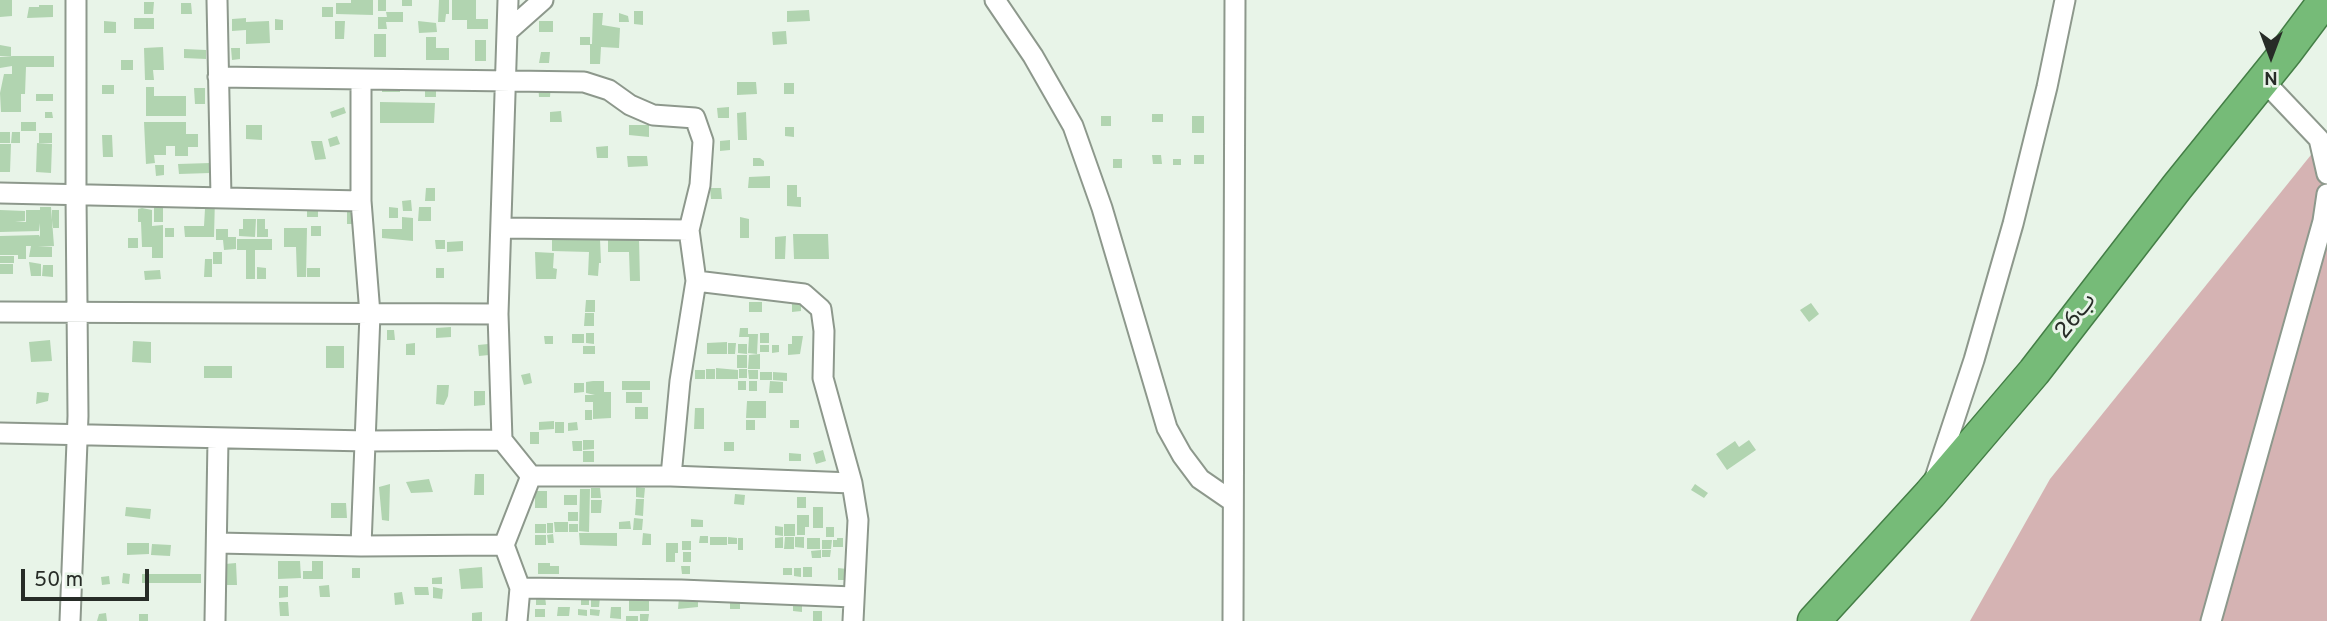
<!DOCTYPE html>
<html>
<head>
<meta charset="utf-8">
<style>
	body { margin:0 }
	#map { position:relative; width:2327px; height:621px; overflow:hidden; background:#e8f4e8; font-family:Overpass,sans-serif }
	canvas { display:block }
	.north { position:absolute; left:2236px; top:21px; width:70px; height:70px; -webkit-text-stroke:5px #e8f4e8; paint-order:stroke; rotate:180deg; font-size:19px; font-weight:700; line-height:28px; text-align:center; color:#272c27 }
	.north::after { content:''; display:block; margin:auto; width:24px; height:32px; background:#272c27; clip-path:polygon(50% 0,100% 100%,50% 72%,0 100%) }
	.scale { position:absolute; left:21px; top:569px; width:128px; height:32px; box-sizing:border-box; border:4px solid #272c27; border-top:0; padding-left:9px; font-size:21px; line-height:24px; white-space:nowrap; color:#272c27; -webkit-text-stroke:5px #e8f4e8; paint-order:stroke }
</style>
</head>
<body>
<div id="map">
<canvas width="2327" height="621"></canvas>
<div class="north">N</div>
<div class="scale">50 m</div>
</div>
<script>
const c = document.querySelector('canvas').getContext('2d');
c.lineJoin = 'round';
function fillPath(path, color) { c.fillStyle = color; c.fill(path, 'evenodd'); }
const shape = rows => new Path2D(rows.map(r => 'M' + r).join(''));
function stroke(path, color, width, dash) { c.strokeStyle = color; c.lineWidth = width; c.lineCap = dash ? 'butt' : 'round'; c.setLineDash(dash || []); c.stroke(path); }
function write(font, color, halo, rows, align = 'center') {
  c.font = font + ' Overpass,"Noto Sans Arabic",sans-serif'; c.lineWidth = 6; c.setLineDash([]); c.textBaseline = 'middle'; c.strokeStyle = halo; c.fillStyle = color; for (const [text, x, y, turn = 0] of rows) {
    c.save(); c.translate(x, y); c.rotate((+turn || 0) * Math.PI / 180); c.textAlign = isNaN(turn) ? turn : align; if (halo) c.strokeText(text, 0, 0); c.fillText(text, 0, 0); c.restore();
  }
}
fillPath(shape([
	[2327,135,2327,621,1970,621,2050,479]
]), '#d5b3b3');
fillPath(shape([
	[0,0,12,0,12,16,0,17],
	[351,0,373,0,373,15,336,14,336,3,351,3],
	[378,0,386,0,386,11,378,11],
	[402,0,412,0,412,6,402,6],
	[439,0,449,0,449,14,446,14,445,22,438,22],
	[452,0,476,0,476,19,488,19,488,29,467,29,467,20,452,20],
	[144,2,154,2,153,14,144,14],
	[181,3,191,3,192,14,181,14],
	[39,5,53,5,53,17,27,18,29,7,39,7],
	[322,7,333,7,333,17,322,17],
	[809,10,810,21,787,22,787,11],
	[634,11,643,11,643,25,634,24],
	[386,12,403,12,403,22,386,22,387,29,378,29,378,17,387,17],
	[593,13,603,13,602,25,620,28,619,48,601,47,600,64,590,64,590,45,580,45,580,37,590,37,590,44,592,44],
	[619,13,628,16,629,22,619,22],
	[134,18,154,18,154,29,134,29],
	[246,18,246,22,269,21,270,43,246,44,246,30,232,31,232,19],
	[275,19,283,20,283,30,275,30],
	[104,21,116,22,116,33,104,33],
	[335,21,345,21,344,39,335,39],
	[418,21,436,23,437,32,419,33],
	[539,21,553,21,553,32,539,32],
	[786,31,787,44,773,45,772,32],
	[374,34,386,34,386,57,374,57],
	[426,37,436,37,436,48,449,48,449,60,426,60],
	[475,40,486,40,486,61,475,61],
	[0,45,11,47,11,56,0,56],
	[163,47,164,70,153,70,154,80,145,80,144,48],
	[231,48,240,48,240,59,232,60],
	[184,49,206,50,206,59,184,58],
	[541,52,550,52,549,63,539,63],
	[13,56,54,56,54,67,26,67,25,94,21,94,21,112,1,112,0,93,4,74,12,74,12,66,0,68,0,57],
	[121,60,133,60,133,70,121,70],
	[737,82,756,82,757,94,737,95],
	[382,83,400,83,400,92,382,92],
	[784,83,794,83,794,94,784,94],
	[425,84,436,84,436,97,425,97],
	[538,84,551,84,550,97,539,97],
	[102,85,114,85,114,94,102,94],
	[146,87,154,87,154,96,186,96,186,116,146,116],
	[194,88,205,88,205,104,195,104],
	[36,94,53,94,53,101,36,101],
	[380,102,435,103,434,123,380,123],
	[344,107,346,113,332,118,330,112],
	[729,107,729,118,718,118,717,108],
	[561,111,562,122,550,122,550,112],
	[45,112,52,112,53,118,45,118],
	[746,112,747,140,738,140,737,113],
	[1152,114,1163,114,1163,122,1152,122],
	[1101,116,1111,116,1111,126,1101,126],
	[1192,116,1204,116,1204,133,1192,133],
	[21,122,36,122,36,131,21,131],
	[144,122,186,122,186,134,198,134,198,147,188,147,188,156,175,156,175,146,166,146,166,155,154,155,155,163,146,164],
	[246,125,262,125,262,140,246,139],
	[629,125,649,125,649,137,629,135],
	[785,127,794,127,794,137,785,136],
	[0,132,10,132,10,143,0,143],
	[12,132,20,132,20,143,11,143],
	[39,133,52,133,52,143,39,143],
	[102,135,112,135,113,157,103,157],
	[337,136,340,144,330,147,328,139],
	[730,140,730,150,720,151,720,141],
	[311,141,322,141,326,159,315,160],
	[37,143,52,144,51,173,36,172],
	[0,144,11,144,10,172,0,172],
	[608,146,608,158,597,158,596,147],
	[1152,155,1161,155,1162,164,1153,164],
	[1194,155,1204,155,1204,164,1194,164],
	[627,156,647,156,648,166,628,167],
	[753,158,760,158,764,161,764,166,753,166],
	[1113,159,1122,159,1122,168,1113,168],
	[1173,159,1181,159,1181,165,1173,165],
	[210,163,210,173,179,174,178,164],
	[155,165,164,165,164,175,156,176],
	[770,176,770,188,748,188,749,177],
	[787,185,797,185,797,197,801,197,801,207,787,206],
	[426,188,435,188,435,201,425,201],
	[710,188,721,188,722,199,711,199],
	[154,197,163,197,163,222,154,222],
	[195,197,215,198,214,237,185,237,184,226,204,226,205,209,195,209],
	[284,199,318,200,318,217,307,217,307,211,283,210],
	[411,200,412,211,403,211,402,201],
	[347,206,359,206,359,224,347,224],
	[40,207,51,207,54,246,38,247,52,247,52,257,29,257,31,246,26,246,26,259,18,259,18,255,0,255,0,236,39,235,40,237,40,223,39,231,0,232,0,210,25,211,25,221,15,222,26,222,26,210,40,210],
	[389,207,398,208,398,218,389,218],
	[419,207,431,207,431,221,418,221],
	[142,208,152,210,152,226,163,225,163,258,152,258,152,247,142,247,141,222,138,222,138,209],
	[52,210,59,210,59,228,52,228],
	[402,217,413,218,413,241,382,238,382,229,402,229],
	[740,217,749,219,749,238,740,238],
	[243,219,256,219,255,237,239,236,239,229,243,229],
	[257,219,265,219,265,229,268,229,268,237,257,237],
	[311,226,321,226,321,236,311,236],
	[165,228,174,228,174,237,165,237],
	[284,228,307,228,306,277,297,277,296,247,284,247],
	[216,229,228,229,228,237,236,237,236,249,224,250,223,240,216,240],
	[793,234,828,234,829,259,794,259],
	[786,236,785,259,775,259,775,237],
	[128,238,138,238,138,248,128,248],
	[237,239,272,239,272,250,255,250,255,279,246,279,246,250,237,250],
	[600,239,601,263,599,263,598,276,588,275,589,252,552,251,552,240],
	[639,239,640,281,630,281,629,252,608,252,608,240],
	[435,240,445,240,445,249,436,249],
	[463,241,463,251,447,252,447,242],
	[213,252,222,252,222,264,213,264],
	[535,252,554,253,553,268,557,269,556,279,536,279],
	[0,256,14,256,14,263,0,263],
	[205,259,212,259,212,277,204,277],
	[29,262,41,264,41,276,31,276],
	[0,264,13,264,13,274,0,274],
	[43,265,53,265,53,277,42,276],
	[257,267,266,268,266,279,257,279],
	[307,268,320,268,320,277,307,277],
	[436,268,444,268,444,278,436,278],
	[160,270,161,279,145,280,144,271],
	[792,299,801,299,801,311,792,312],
	[586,300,595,300,595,312,585,312],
	[749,302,762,302,762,312,749,312],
	[1811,303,1819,314,1809,322,1800,310],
	[585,313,594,313,594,326,584,326],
	[451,327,451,337,436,338,436,328],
	[740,328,748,328,748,334,758,334,757,354,748,353,749,337,739,337],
	[387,330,394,330,395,340,387,340],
	[586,333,594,333,594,344,586,343],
	[760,333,769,333,769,343,760,343],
	[572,334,584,334,584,343,572,343],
	[544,336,553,336,553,344,545,344],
	[792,336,803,336,800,354,788,355,788,344,792,344],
	[50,340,52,361,31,362,29,342],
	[133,341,151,342,151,363,132,362],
	[727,342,727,354,707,354,707,343],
	[415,343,415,355,406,355,406,344],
	[728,343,736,343,735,354,728,354],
	[488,344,489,355,479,356,478,345],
	[738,344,747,344,747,354,738,353],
	[760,345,769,345,769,352,760,352],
	[772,345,779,345,779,352,772,353],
	[326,346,344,346,344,368,326,368],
	[583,346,595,346,595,354,583,354],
	[760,354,760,369,748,369,749,355],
	[737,355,747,355,747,368,737,368],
	[204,366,232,366,232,378,204,378],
	[716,368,738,370,738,379,716,379],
	[706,369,715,369,715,379,706,379],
	[739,369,747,369,747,378,739,378],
	[695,370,705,370,705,379,695,379],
	[748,370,758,370,758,379,749,379],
	[760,372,772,372,772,380,760,380],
	[773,372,787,373,787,381,773,380],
	[530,373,532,383,524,385,521,375],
	[593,381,604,381,604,392,611,392,611,418,593,419,593,402,585,402,585,395,595,395,586,393,586,382],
	[622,381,650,381,650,390,622,390],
	[738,381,746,381,746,390,738,390],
	[749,381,757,381,757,391,749,391],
	[770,381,783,382,783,393,769,393],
	[574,383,584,383,584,392,574,393],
	[437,385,449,385,448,396,444,405,436,404],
	[474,391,485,391,485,405,474,406],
	[37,392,49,393,48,401,36,404],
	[626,392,642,392,642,403,626,403],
	[747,401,766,401,766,418,746,418],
	[635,407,648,407,648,419,635,419],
	[695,408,704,408,704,429,694,429],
	[585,410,592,410,592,420,585,420],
	[746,420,755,420,755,430,746,430],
	[790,420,799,420,799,428,790,428],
	[554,421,554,429,539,430,539,422],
	[555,422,564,422,564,433,555,433],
	[577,422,578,430,568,431,568,423],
	[530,432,539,432,539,444,530,444],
	[583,440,594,440,594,449,583,450],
	[1749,440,1756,450,1727,470,1716,454,1735,441,1739,447],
	[572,441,582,441,582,451,573,451],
	[724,442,734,442,734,451,724,451],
	[823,450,826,461,816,464,813,453],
	[583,451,594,451,594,462,583,462],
	[789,453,801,454,801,461,789,461],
	[475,474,484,474,484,495,474,495],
	[429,479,433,492,411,493,406,482],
	[390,484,389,521,382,520,379,487],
	[1695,484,1708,493,1704,498,1691,490],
	[636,487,645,488,644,498,636,497],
	[591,488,600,488,601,498,591,498],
	[580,489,590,489,589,532,579,531],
	[535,491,547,491,547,508,535,508],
	[735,494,745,495,744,505,734,504],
	[564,495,577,495,577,505,564,505],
	[797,497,806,497,806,508,797,508],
	[636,499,644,499,643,516,635,515],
	[591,500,602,500,601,513,591,513],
	[331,503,346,503,347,518,331,518],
	[126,507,151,509,150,519,125,516],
	[813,507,823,507,823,528,813,528],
	[568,512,578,512,578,521,568,521],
	[797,515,809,515,809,527,805,527,805,535,797,535],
	[634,518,643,519,642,530,633,530],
	[691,519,703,520,703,527,691,527],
	[630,521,631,529,619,529,619,522],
	[554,522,568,522,568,532,555,532],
	[547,523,553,523,553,533,547,533],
	[535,524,546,524,546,533,535,533],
	[569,524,578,524,578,532,569,532],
	[784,524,795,524,795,536,784,536],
	[775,526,783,527,783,536,775,535],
	[826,527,834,527,834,537,826,537],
	[579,533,617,533,617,546,580,545],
	[643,533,651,534,651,545,642,545],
	[553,534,554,543,548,543,547,535],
	[535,535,546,535,546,545,535,545],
	[700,536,708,536,708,543,699,543],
	[710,537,727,537,727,545,710,545],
	[728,537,737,538,737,544,728,544],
	[783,537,783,548,775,548,775,538],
	[785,537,794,537,794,549,784,549],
	[795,537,804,537,804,548,795,547],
	[738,538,743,538,743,550,738,550],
	[807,538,820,538,820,549,807,549],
	[837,538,843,538,843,547,833,547,833,540,837,540],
	[822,540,832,540,831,549,822,549],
	[682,541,691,541,691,550,682,550],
	[127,543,149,543,149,554,127,555],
	[666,543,678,543,678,553,675,553,675,562,666,562],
	[152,544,171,545,170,556,151,555],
	[821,550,821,558,812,558,811,551],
	[822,550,831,550,830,557,822,557],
	[683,552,691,552,691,562,683,562],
	[278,561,300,561,301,578,278,579],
	[312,561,323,561,323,579,303,579,303,571,312,571],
	[236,563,237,585,226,585,225,564],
	[538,563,550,563,550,566,559,566,559,574,538,574],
	[681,566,690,566,690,574,682,574],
	[482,567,483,588,461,589,459,569],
	[803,567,812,567,812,577,803,577],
	[352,568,360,568,360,578,352,578],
	[783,568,792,568,792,575,783,575],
	[794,568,801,568,801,577,794,576],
	[838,568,847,569,847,580,838,580],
	[123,573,130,574,129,584,122,583],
	[142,574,201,574,201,583,142,583],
	[109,576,110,584,102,585,101,577],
	[442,577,442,584,432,584,432,578],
	[329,585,330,597,320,597,319,586],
	[279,586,288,586,288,597,279,598],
	[414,587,428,587,429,595,415,595],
	[433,587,443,589,442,599,433,598],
	[402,592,404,604,395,605,394,593],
	[629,595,649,595,649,611,629,611],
	[545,596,546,605,536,605,536,597],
	[581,597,589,597,589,605,581,605],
	[591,597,600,597,599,607,591,607],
	[679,597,698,597,698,607,678,609],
	[730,599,740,599,740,609,730,609],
	[279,602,288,602,289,616,280,616],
	[793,602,802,603,802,612,793,611],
	[558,607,570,607,569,616,557,616],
	[611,607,621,607,621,619,610,618],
	[535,609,545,609,545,617,535,617],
	[578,609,587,610,587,616,578,615],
	[590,609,600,610,599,616,590,615],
	[813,611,822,611,822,621,813,621],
	[482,612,482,621,472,621,472,613],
	[106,613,107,621,97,621,99,614],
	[139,614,148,614,148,621,139,621],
	[640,614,649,614,648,621,640,621],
	[626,616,638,616,638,621,626,621]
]), '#b1d4b0');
const minor = shape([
	[217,0,221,197],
	[508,0,498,314,502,440,531,476,504,545,520,588,517,621],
	[995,0,1033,56,1073,126,1102,208,1167,428,1182,455,1200,479,1232,501],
	[507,32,543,0],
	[218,77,584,82,609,90,630,105,653,115,695,118,703,141,700,185,689,230,696,281,680,381,671,476],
	[2263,80,2319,139,2327,174],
	[361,81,361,201,370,314,361,546],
	[0,193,361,201],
	[501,228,689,230],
	[696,281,804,294,821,309,824,331,823,378,852,483,858,520,853,621],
	[0,312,498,314],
	[0,433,367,441,502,440],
	[531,476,671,476,852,483],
	[1935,478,1974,360,2013,224,2047,87,2065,0],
	[217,543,361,546,504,545],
	[520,588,681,590,853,597],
	[70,621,78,416,76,194,76,0],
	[215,621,218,439],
	[1233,621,1235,0],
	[2211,621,2323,221,2327,194]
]);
const trunk = shape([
	[1814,621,1930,494,2034,372,2177,187,2286,52,2325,0]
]);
stroke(minor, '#8d988c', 23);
stroke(trunk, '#447e46', 35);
stroke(minor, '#fff', 19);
stroke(trunk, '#76bb78', 32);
write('23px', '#272c27', '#e8f4e8', [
	["26ب",2077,317,-52]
]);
</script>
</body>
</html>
